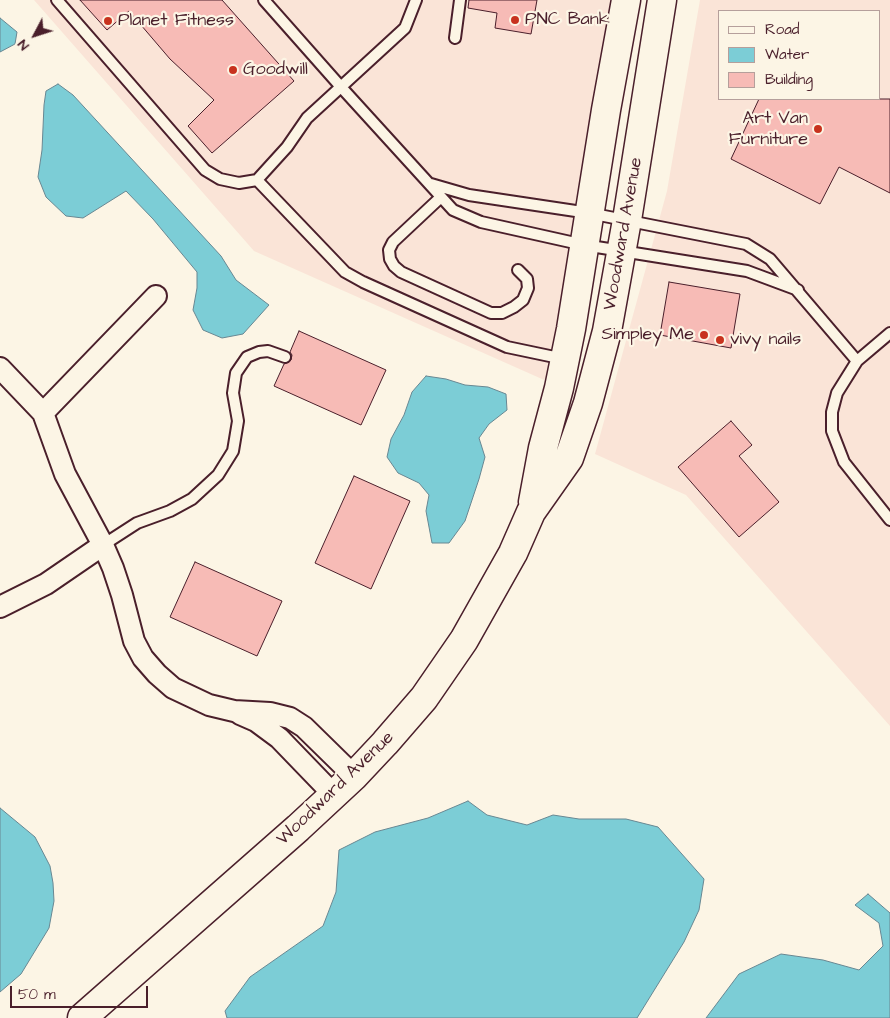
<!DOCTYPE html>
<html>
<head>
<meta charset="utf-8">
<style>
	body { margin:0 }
	#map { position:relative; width:890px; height:1018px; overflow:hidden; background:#fcf5e5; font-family:"Architects Daughter",sans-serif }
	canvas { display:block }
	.legend { position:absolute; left:718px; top:10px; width:162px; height:90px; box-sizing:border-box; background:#fcf5e5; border:1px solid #b59f9b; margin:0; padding:6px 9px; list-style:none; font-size:15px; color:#4a1f2b }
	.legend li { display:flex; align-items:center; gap:10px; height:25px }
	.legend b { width:25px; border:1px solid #b59f9b }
	.north { position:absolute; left:10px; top:10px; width:50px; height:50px; -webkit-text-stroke:4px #fcf5e5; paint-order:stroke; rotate:230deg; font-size:14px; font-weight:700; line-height:20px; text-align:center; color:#4a1f2b }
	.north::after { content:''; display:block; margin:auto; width:18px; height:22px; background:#4a1f2b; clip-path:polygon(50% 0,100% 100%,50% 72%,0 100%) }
	.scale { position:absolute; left:10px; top:986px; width:138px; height:22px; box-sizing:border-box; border:2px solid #4a1f2b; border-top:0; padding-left:6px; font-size:15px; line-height:18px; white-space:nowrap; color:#4a1f2b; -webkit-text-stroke:4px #fcf5e5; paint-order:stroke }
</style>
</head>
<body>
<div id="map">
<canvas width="890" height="1018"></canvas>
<ul class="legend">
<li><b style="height:6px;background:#fcf5e5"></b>Road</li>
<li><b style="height:14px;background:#7ccdd6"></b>Water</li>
<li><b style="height:14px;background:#f7bbb6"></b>Building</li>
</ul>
<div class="north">N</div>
<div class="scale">50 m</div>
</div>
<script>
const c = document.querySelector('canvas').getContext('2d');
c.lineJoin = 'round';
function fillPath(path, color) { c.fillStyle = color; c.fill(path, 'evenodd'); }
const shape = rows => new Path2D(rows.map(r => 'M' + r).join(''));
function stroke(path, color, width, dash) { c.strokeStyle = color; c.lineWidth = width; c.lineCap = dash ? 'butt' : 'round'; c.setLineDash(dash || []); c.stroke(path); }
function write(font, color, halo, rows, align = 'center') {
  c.font = font + ' "Architects Daughter",sans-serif'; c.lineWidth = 4.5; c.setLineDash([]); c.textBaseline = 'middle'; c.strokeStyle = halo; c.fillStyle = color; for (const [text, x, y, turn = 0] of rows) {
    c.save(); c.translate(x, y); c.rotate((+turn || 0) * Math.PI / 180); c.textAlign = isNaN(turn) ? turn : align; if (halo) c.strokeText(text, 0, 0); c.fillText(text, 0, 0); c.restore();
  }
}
fillPath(shape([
	[34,0,614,0,551,383,254,251],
	[700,0,890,0,890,726,686,495,595,454,667,191],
	[719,11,879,11,879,99,719,99]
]), '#fae4d7');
const water = shape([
	[0,18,17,32,15,44,0,52,0,18],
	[58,84,73,95,221,256,236,280,269,305,243,334,222,338,203,330,193,310,197,288,197,272,153,219,126,191,83,218,66,216,46,197,38,177,42,150,44,105,46,91,58,84],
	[426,376,446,379,465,385,488,387,506,394,507,410,489,424,479,438,485,457,479,479,465,521,449,543,432,543,426,511,429,495,419,483,398,473,387,457,391,439,404,415,412,392,426,376],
	[468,801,487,815,527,825,553,815,579,819,626,819,658,827,704,879,699,910,684,942,637,1018,227,1018,225,1011,250,977,323,926,336,892,339,850,375,832,428,818,468,801],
	[0,808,35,837,50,866,53,883,54,901,49,928,21,974,0,992,0,808],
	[868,894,890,913,890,1018,706,1018,739,974,781,954,823,960,859,970,883,946,879,923,855,905,868,894]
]);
fillPath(water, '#7ccdd6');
stroke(water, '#688792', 1);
const building = shape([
	[80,0,222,0,294,81,212,153,188,126,214,100,170,59,129,11,107,30,80,0],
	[469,0,537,0,531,34,495,28,497,13,468,8,469,0],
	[759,99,890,99,890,193,839,167,820,204,731,159,759,99],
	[669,282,740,294,731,348,660,335,669,282],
	[299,331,386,370,361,425,274,386,284,364,289,362,291,360,292,355,290,352,299,331],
	[731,421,752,445,739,456,779,502,739,537,678,467,731,421],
	[354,476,410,501,371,589,315,563,354,476],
	[195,562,282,601,257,656,170,617,195,562]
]);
fillPath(building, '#f7bbb6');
stroke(building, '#4a1f2b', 1);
const service = shape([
	[57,0,205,170,220,179,239,183,257,180],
	[264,0,341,87,453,210,481,222,584,245,747,271,798,290],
	[416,0,405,28,307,118,287,147,257,180,345,272,363,282,507,347,564,359],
	[455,38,460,0],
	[431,184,469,195,589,213,746,244,770,259,857,361],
	[441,197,393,242,389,250,390,259,394,266,401,272,491,313,502,313,514,307,523,300,528,288,527,279,518,270],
	[890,333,857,361,837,393,832,412,832,431,844,462,890,520],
	[103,545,137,523,170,511,192,499,218,475,233,451,238,421,233,393,236,373,247,357,259,352,268,351,285,357]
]);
const minor = shape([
	[0,368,43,413,65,474,103,545,113,568,122,595,134,641,143,658,157,674,173,688,209,705,234,711,270,713,290,718,304,727,354,776],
	[43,413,156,296],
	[0,607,46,584,103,545],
	[240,714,256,721,279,738,334,795]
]);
const secondary = shape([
	[533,502,543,448,559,388,571,329,606,110,626,0],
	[82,1018,298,828,354,776,385,743,424,698,464,640,513,553,531,512,569,458,588,403,607,331,627,220,662,0]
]);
stroke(service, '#4a1f2b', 14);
stroke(minor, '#4a1f2b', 24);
stroke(secondary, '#4a1f2b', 31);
stroke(service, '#fcf5e5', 10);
stroke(minor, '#fcf5e5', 20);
stroke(secondary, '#fcf5e5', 28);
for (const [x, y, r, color] of [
	[515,20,5,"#c8321e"],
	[108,21,5,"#c8321e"],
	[233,70,5,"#c8321e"],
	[818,129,5,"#c8321e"],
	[704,335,5,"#c8321e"],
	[720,340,5,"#c8321e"]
]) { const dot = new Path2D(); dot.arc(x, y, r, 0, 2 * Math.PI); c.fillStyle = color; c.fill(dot); stroke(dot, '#fcf5e5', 2); }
write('18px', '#4a1f2b', '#fcf5e5', [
	["PNC Bank",525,20],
	["Planet Fitness",118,21],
	["Goodwill",243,70],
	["Art Van",808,119,"right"],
	["Furniture",808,140,"right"],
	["Simpley Me",694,335,"right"],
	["vivy nails",730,340]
], 'left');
write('18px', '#4a1f2b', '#fcf5e5', [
	["Woodward Avenue",624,234,-80],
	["Woodward Avenue",336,789,-44]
]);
</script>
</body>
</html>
